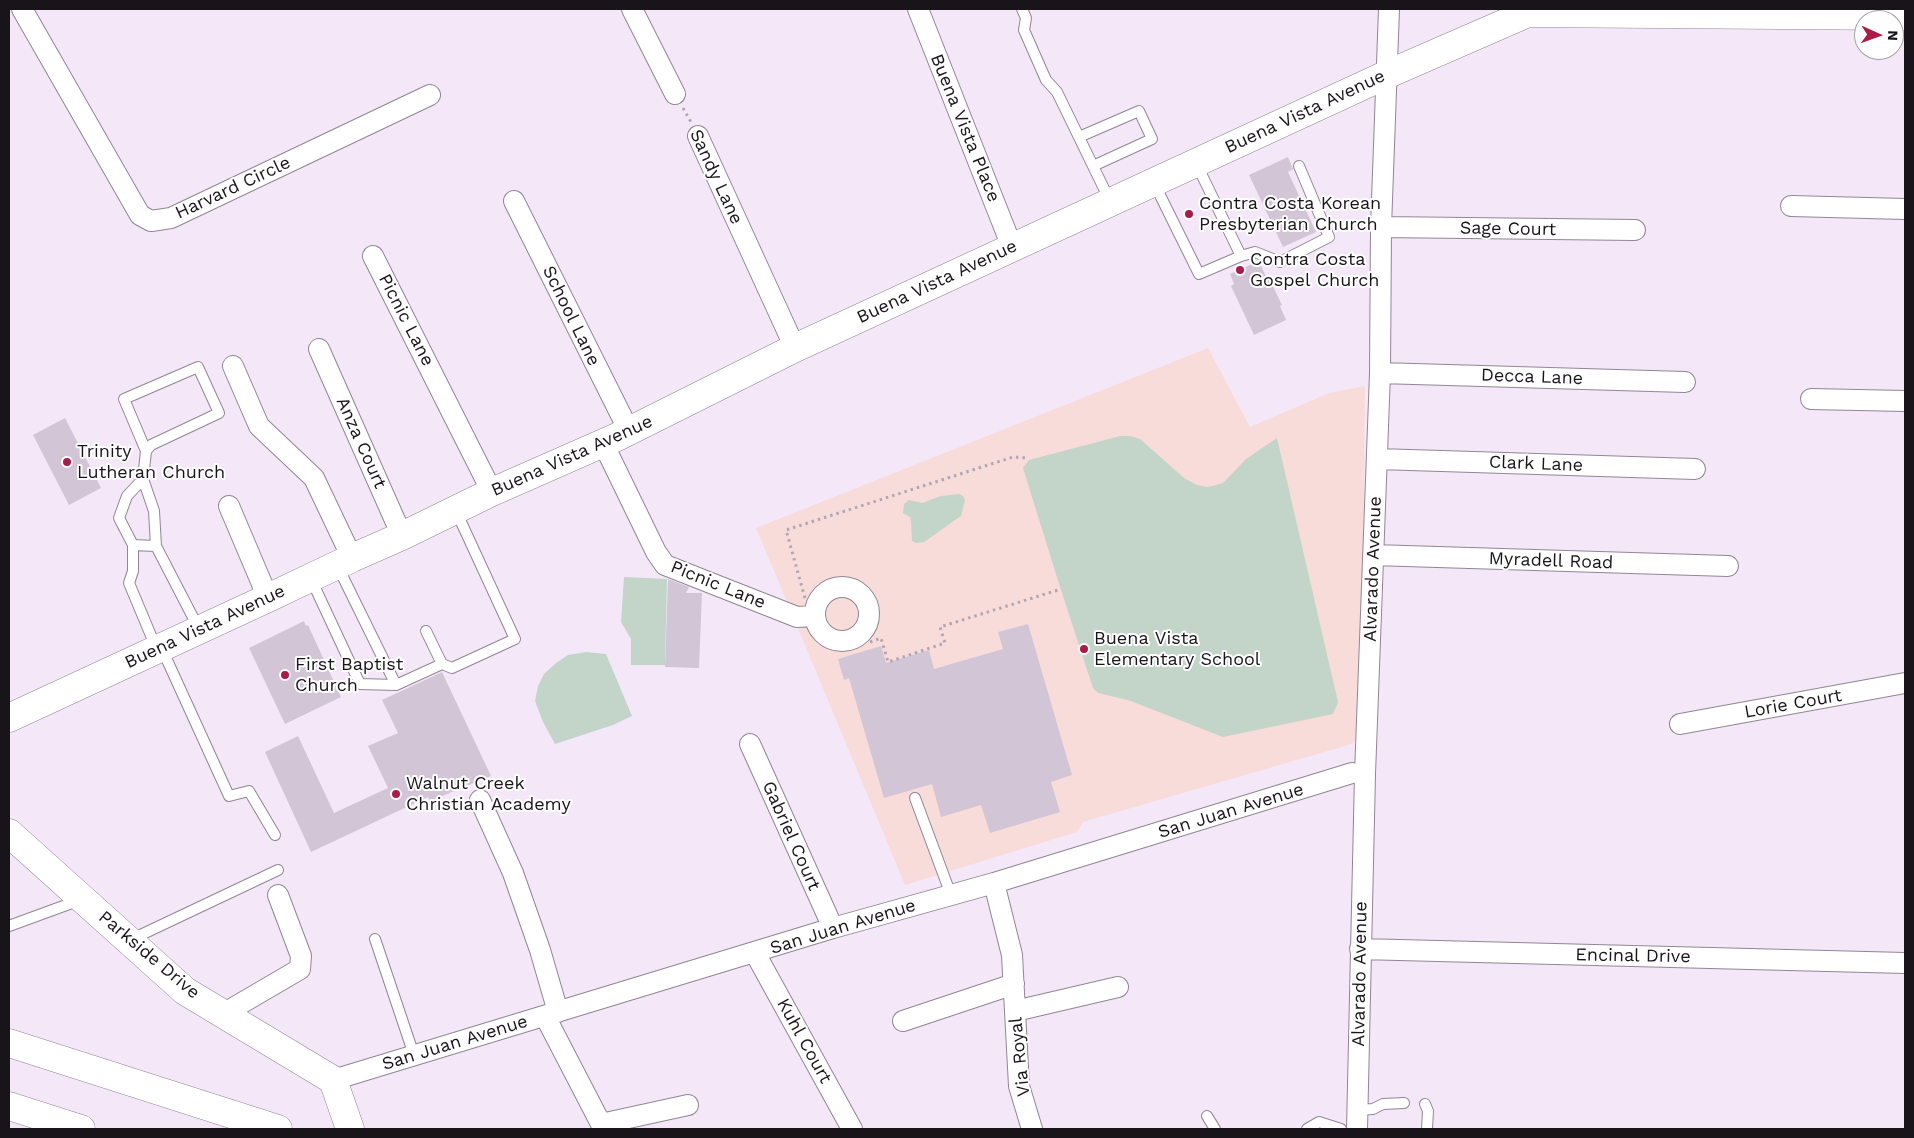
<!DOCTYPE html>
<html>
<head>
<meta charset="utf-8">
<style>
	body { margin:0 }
	#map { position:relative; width:1914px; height:1138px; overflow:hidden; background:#f4e8f8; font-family:"Work Sans",sans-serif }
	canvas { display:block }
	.frame { position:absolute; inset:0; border:10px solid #181419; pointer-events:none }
	.north { position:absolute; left:1854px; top:10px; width:50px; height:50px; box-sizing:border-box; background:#fff; border:1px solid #a3a1a3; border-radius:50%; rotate:92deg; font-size:14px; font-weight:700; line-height:20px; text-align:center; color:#181419 }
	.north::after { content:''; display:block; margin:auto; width:18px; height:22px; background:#ad1a47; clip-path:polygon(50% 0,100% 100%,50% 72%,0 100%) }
</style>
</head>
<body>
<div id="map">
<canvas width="1914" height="1138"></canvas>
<div class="frame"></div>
<div class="north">N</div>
</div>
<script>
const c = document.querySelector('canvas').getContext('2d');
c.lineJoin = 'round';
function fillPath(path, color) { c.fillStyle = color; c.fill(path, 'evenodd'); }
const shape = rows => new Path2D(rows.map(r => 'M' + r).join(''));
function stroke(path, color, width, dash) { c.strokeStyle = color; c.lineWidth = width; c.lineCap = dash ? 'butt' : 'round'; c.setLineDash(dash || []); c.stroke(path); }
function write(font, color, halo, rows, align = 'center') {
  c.font = font + ' "Work Sans",sans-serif'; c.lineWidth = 4; c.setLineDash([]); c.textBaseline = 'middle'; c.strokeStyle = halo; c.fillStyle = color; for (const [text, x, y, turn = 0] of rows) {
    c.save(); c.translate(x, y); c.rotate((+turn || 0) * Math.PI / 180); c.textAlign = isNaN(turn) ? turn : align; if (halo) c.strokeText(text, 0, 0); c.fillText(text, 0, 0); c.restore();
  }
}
fillPath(shape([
	[1208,348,1250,427,1329,393,1365,386,1362,734,1352,744,1083,822,1077,832,905,885,756,528]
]), '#f7dcda');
fillPath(shape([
	[1120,436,1130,436,1140,439,1184,478,1197,485,1208,487,1223,483,1246,459,1277,438,1338,702,1333,714,1223,737,1128,700,1098,693,1093,688,1060,587,1023,468,1029,460],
	[959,494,963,496,965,500,961,516,924,542,916,543,912,541,911,521,910,517,903,513,904,504,909,500,922,503,941,496],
	[624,577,667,579,665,665,631,665,631,639,621,622],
	[586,652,606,654,632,716,613,725,555,744,543,722,535,701,538,686,544,674,556,663,568,655]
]), '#c3d5c9');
fillPath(shape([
	[1288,157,1293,169,1288,172,1316,232,1283,247,1249,175],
	[1259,261,1267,279,1269,278,1282,305,1280,306,1286,320,1254,335,1231,286,1234,284,1230,274],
	[65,418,101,488,69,505,33,435],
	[668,579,689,587,686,593,702,593,699,668,665,667],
	[304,621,306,626,308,625,341,697,285,724,249,648],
	[1028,624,1072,775,1051,782,1060,812,990,833,981,805,941,817,932,784,884,798,849,678,844,680,838,659,881,646,886,663,929,650,934,669,1003,649,998,632],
	[442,672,491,776,430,801,428,797,311,852,265,752,298,736,334,813,388,788,368,746,398,733,382,700]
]), '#d2c6d6');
const lane = shape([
	[1022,9,1026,18,1024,30,1046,80,1057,92,1110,201],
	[1079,137,1139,111,1152,139,1093,166],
	[1154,183,1199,274,1241,256,1196,163],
	[1241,256,1255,252,1280,262,1329,237,1299,166],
	[146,451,151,445,219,413,198,367,124,399,146,451,143,479,154,511,156,546,199,629],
	[143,479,127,496,119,518,133,545,133,571,129,583,157,650],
	[133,545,156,546],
	[337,565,396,685],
	[311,579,360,684,396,685,442,664,452,668,515,639,456,511],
	[426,631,442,664],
	[162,649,229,796,249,791,275,835],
	[915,798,951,895],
	[9,926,80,900],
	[375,939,414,1055],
	[130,940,278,870],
	[1425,1104,1428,1111,1427,1129],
	[1357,1110,1373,1109,1383,1104,1404,1103],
	[1207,1116,1215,1129],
	[1307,1129,1319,1122,1341,1129]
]);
const street = shape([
	[22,9,140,215,151,221,171,218,430,95],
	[632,9,675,94],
	[918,9,1012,247],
	[698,136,795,348],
	[514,201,629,431],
	[1791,206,1905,209],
	[1381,227,1635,230],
	[373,256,492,492],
	[319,349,402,536],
	[233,366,259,426,314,478,352,558],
	[1380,373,1685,382],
	[1811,399,1905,401],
	[603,443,656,552,665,565,797,617,815,616],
	[1378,459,1695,469],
	[229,506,268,598],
	[1373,555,1728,566],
	'815 614a27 27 0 1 1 54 0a27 27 0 1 1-54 0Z',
	[1680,724,1905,683],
	[750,744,833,928],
	[480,800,513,873,540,950,558,1012],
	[994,883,1012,955,1019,1086,1032,1129],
	[1360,949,1905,963],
	[755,953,852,1129],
	[1015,1011,1118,987],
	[223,1014,300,969,301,956,278,895],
	[545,1016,601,1124,688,1105],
	[903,1021,1014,984],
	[333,1080,833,928,994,883,1352,773],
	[1357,1129,1365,774,1380,373,1381,227,1389,9]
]);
const secondary = shape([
	[9,718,268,598,352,558,402,536,492,492,617,437,795,348,1388,74,1528,13,1905,16],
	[9,833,185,991,333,1080,350,1129]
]);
const highway = shape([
	[9,1043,278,1129],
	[9,1106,81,1129]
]);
stroke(lane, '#918694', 12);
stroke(street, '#918694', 22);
stroke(secondary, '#918694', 29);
stroke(highway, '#918694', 29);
stroke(shape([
	[683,108,691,122],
	[805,598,786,530,1013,457,1028,458],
	[870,642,881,638,888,662,945,643,940,627,1058,590]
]), '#b1a7b4', 3, [2.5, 4]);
stroke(lane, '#fff', 10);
stroke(street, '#fff', 20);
stroke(secondary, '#fff', 28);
stroke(highway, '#fff', 28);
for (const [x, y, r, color] of [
	[1189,214,5,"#ad1a47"],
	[1240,270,5,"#ad1a47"],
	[67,462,5,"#ad1a47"],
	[1084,649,5,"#ad1a47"],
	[285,675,5,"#ad1a47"],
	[396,794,5,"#ad1a47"]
]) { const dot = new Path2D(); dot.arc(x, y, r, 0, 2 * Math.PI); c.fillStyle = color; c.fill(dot); stroke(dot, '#fff', 2); }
write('18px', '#181419', '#fff', [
	["Buena Vista Avenue",1305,112,-25],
	["Buena Vista Place",965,128,68],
	["Sandy Lane",716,177,65],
	["Harvard Circle",233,188,-25],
	["Sage Court",1508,229,1],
	["Buena Vista Avenue",937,282,-25],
	["School Lane",571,316,64],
	["Picnic Lane",406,320,63],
	["Decca Lane",1532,377,2],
	["Anza Court",361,443,66],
	["Buena Vista Avenue",572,456,-24],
	["Clark Lane",1536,464,2],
	["Myradell Road",1551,561,2],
	["Alvarado Avenue",1373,569,-88],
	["Picnic Lane",718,585,22],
	["Buena Vista Avenue",205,627,-25],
	["Lorie Court",1793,704,-10],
	["San Juan Avenue",1231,811,-17],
	["Gabriel Court",791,836,66],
	["San Juan Avenue",843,927,-17],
	["Parkside Drive",149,955,40],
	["Encinal Drive",1633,956,1],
	["Alvarado Avenue",1360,974,-89],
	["Kuhl Court",804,1041,61],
	["San Juan Avenue",455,1043,-17],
	["Via Royal",1020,1057,-96]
]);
write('18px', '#181419', '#fff', [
	["Contra Costa Korean",1199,204],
	["Presbyterian Church",1199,225],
	["Contra Costa",1250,260],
	["Gospel Church",1250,281],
	["Trinity",77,452],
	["Lutheran Church",77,473],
	["Buena Vista",1094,639],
	["Elementary School",1094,660],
	["First Baptist",295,665],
	["Church",295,686],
	["Walnut Creek",406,784],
	["Christian Academy",406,805]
], 'left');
</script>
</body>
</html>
